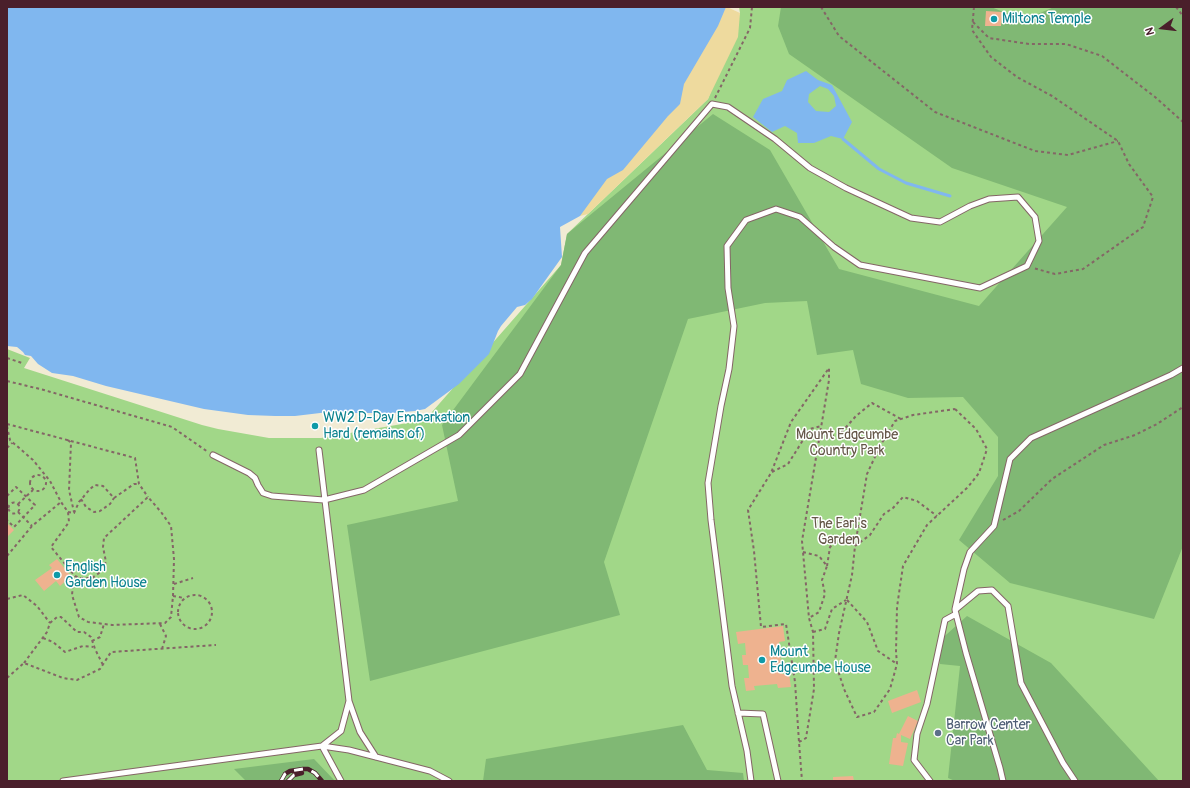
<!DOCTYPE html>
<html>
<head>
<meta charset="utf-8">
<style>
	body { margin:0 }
	#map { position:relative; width:1190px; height:788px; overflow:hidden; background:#f1ebd4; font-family:Pangolin,sans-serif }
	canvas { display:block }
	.frame { position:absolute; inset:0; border:8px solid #4a1f2b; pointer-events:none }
	.north { position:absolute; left:1142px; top:8px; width:40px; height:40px; -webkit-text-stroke:3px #fff; paint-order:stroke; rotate:255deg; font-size:11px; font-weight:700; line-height:16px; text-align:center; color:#4a1f2b }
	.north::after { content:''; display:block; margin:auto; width:14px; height:18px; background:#4a1f2b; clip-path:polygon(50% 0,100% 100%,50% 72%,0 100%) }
</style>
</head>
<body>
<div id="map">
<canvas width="1190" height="788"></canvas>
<div class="frame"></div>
<div class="north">N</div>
</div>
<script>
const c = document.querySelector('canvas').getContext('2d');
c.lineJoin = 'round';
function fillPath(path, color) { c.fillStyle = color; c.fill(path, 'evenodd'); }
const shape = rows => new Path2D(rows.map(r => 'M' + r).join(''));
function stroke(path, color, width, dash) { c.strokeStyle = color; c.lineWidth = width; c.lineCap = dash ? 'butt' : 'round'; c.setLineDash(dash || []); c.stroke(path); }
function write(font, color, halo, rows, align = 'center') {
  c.font = font + ' Pangolin,sans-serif'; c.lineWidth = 3; c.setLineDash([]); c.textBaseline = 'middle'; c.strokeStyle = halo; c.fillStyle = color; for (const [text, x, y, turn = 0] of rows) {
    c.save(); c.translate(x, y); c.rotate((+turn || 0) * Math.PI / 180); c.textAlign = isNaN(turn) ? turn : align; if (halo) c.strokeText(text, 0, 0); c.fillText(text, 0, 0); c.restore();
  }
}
fillPath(shape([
	[739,7,1183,7,1183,781,7,781,7,349,30,358,24,368,202,425,218,429,269,438,321,438,425,420,561,265,567,234,708,99,740,13]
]), '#a1d788');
fillPath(shape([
	[781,7,991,7,1024,20,1054,7,1183,7,1183,546,1154,619,1010,583,959,540,998,476,998,437,963,397,908,398,861,384,853,350,817,355,807,301,765,303,688,319,604,562,620,615,370,681,347,525,458,501,442,425,561,265,567,234,713,114,770,150,839,269,979,306,1067,207,952,168,789,54,778,26],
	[967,616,1051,663,1159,781,955,781,948,778,960,666,940,664,937,643],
	[683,725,707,770,743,773,744,781,483,781,486,759],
	[314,759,335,781,246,781,234,769]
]), '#80b874');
fillPath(shape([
	[714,7,727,7,740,13,738,37,708,99,588,214,580,216,568,206]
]), '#eeda9e');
fillPath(shape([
	[7,7,726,7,718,26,684,84,680,104,668,116,623,170,607,179,580,216,560,227,562,257,532,299,525,305,517,307,501,326,498,331,489,354,459,384,425,409,415,411,392,413,355,413,337,411,295,416,275,416,248,415,204,409,106,386,73,376,52,373,38,364,31,356,25,355,23,352,17,347,7,346],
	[806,71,818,80,832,85,852,122,843,139,831,136,814,143,798,143,797,133,785,126,772,132,753,117,763,99,782,91,787,80],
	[820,86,828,89,834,96,836,106,829,112,816,111,808,102,809,94]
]), '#80b7ef');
stroke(shape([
	[843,139,879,169,906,183,950,196]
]), '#80b7ef', 3);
fillPath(shape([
	[986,11,1002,12,1001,26,985,26],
	[7,523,14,530,7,537],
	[57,559,71,576,60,586,56,581,44,591,35,580,52,568,49,565],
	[783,626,785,641,779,642,782,674,789,674,791,687,778,688,777,684,754,686,755,690,746,691,744,678,749,678,748,665,743,665,742,655,746,655,745,643,738,644,736,632],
	[917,690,921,702,892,713,888,701],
	[908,716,918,721,910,739,901,735,901,742,908,743,903,766,889,764,893,738,896,738,897,733,899,734],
	[853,776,854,781,833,781,833,777]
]), '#eeb28f');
const service = shape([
	[319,450,349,701],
	[213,455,249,473,255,478,258,485,263,493,272,496,324,500,364,490,459,435,520,374,585,253,712,104,728,107,775,139,810,168,846,188,911,218,940,222,970,206,989,199,1018,197,1035,217,1039,241,1027,266,980,288,860,265,834,247,800,217,776,209,746,220,727,246,728,288,734,326,729,369,721,406,708,483,711,520,732,686,747,751,751,781],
	[955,609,964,569,970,552,994,526,1010,459,1031,438,1171,375,1183,368],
	[738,713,763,714,778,781],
	[322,746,341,731,349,701,360,732,376,757],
	[322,746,341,781],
	[63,781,322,746,349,750,430,771,449,781],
	[930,781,914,760,917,734,927,704,945,620,956,614],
	[1003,781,1000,768,966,653,955,610,978,591,992,590,1008,606,1021,683,1063,763,1075,781]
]);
stroke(service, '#846666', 7);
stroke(shape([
	[821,7,839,36,935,112,1035,151,1068,155,1118,141],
	[974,7,972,30,991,57,1017,77,1052,96,1118,141,1129,164,1153,197,1143,227,1083,269,1055,274,1033,268],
	[1176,7,1183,16],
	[973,22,989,38,1029,44,1066,44,1102,56,1155,97,1183,122],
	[715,98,750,28,752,7],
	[7,358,22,363],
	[7,381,44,390,172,427,208,452],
	[955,409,976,429,987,449,979,473,968,487,927,525,903,566,897,607,896,652,897,664,890,689,874,712,857,717,844,689,835,661,839,633,852,575,855,546,867,474,880,446,895,421,913,415,955,409],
	[7,424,135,458,139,484,148,497],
	[7,426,10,440,33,460,50,481,61,502,68,512,69,522,51,547,75,576,79,578,92,578,99,573,106,562,103,547,104,538,148,497,161,512,171,526,174,559,173,596,171,617,165,623,112,625,88,622,79,617,72,595,73,585,79,578],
	[819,438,839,435,856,416,872,403,901,419],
	[68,440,71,443,69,490,74,512],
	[7,448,12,443],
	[772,472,788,464,810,429,821,426],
	'30 483a8 8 0 1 1 16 0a8 8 0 1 1-16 0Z',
	[7,496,16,487,35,505,14,527,7,520],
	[81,499,86,507,94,512,100,511,110,504,114,498],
	'8.5 508a5.5 5.5 0 1 1 11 0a5.5 5.5 0 1 1-11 0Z',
	[18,504,33,490],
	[18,512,32,526],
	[68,512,74,513,79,502,90,489,95,485,103,486,114,498,134,484,139,484],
	[1003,520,1019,511,1052,479,1104,445,1135,435,1157,424,1183,407],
	[855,546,870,535,884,514,893,508,903,497,917,501,937,516],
	[803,552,819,556,827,566,822,580,825,594,819,612,809,618],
	[7,556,32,526,61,502],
	[827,566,830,547,841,538,856,537],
	[174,584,193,578],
	'178 612a17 17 0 1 1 34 0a17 17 0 1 1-34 0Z',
	[173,596,184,598],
	[7,599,23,595,37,606,50,623],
	[847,600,867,622,878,651,897,664],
	[160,624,166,636,162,649],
	[813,632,825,629,832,609,846,600],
	[43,638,53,642,65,652,83,646,93,647],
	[92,641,100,637,104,624],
	[24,663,47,632,50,623,57,617,61,617,77,632,84,632,91,637,95,649,103,665],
	[7,678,24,663,63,678,77,680,100,669,111,652,216,645],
	[799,742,806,738,814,689,813,632,809,618,802,541,829,380,829,368,791,422,771,473,748,510,754,551,761,627,786,624,795,682,799,742,802,781]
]), '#846666', 2, [3, 3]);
stroke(service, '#fff', 5);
const rail = shape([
	[281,781,285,774,290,771,303,769,308,769,315,773,322,781],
	[288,781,294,775,302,773]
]);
stroke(rail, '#4a1f2b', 4.5);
stroke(rail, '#fff', 3, [9]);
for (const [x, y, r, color] of [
	[994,19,4,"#0f9aa8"],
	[315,426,4,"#0f9aa8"],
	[57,575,4,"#0f9aa8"],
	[762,660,4,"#0f9aa8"],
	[938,733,4,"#5c6f8a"]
]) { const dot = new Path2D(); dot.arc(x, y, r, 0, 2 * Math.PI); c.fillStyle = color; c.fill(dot); stroke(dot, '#fff', 1.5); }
write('14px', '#0d838f', '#fff', [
	["Miltons Temple",1002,19],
	["WW2 D-Day Embarkation",323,418],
	["Hard (remains of)",323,434],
	["English",65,567],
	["Garden House",65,583],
	["Mount",770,652],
	["Edgcumbe House",770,668]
], 'left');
write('14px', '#645647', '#fff', [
	["Mount Edgcumbe",847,435],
	["Country Park",847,451],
	["The Earl's",839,524],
	["Garden",839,540]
]);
write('14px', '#4e5e75', '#fff', [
	["Barrow Center",946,725],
	["Car Park",946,741]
], 'left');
</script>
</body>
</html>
